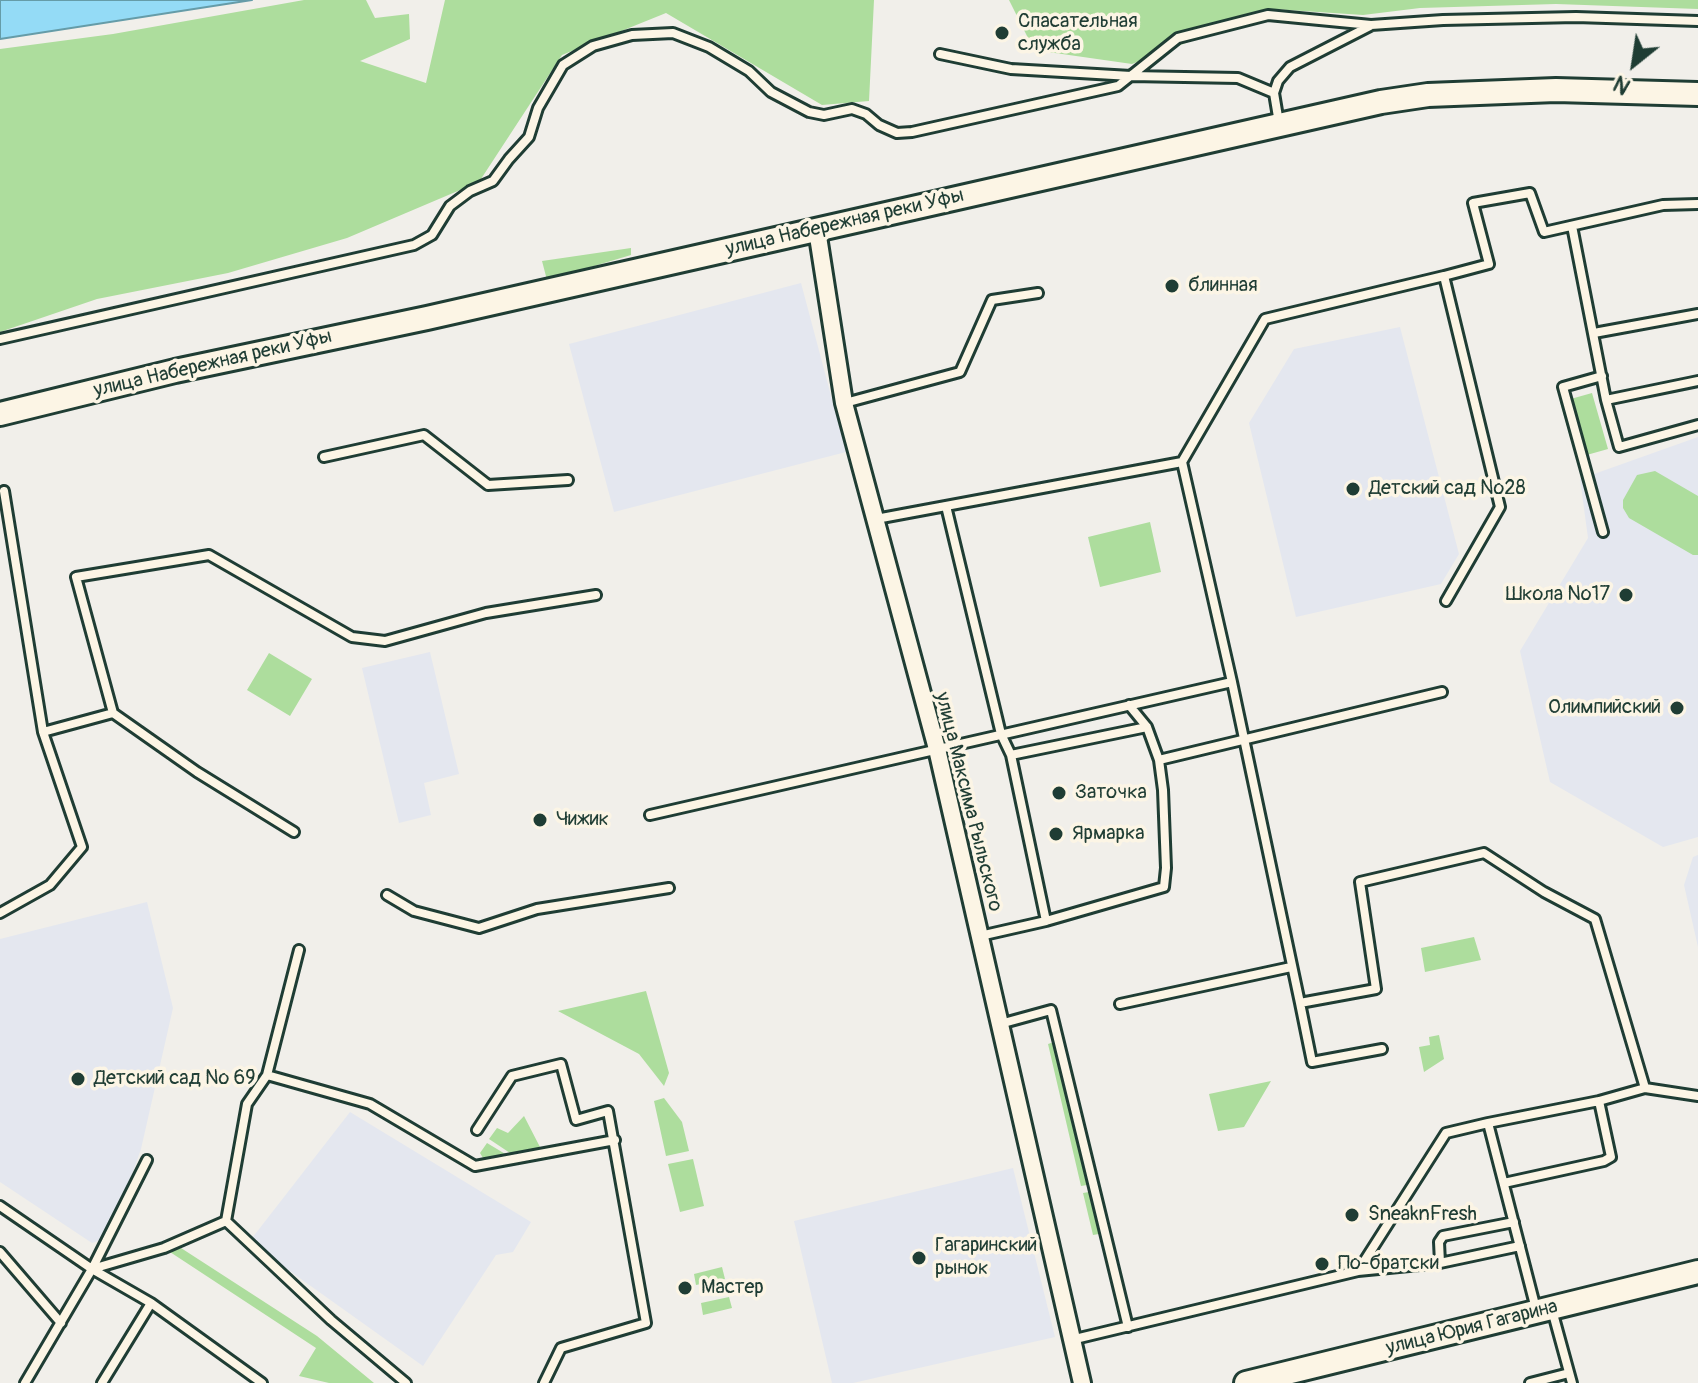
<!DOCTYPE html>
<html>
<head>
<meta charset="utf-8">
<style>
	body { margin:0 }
	#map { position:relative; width:1698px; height:1383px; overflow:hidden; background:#f1efea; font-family:Pangolin,sans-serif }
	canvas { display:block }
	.north { position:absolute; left:1594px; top:24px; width:80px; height:80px; -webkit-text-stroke:6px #fcf5e5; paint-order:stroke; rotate:210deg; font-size:22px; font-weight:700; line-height:32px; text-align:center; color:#1f3d34 }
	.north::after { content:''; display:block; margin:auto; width:28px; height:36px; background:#1f3d34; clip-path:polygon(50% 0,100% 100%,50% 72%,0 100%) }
</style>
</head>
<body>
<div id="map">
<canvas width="1698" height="1383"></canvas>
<div class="north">N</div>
</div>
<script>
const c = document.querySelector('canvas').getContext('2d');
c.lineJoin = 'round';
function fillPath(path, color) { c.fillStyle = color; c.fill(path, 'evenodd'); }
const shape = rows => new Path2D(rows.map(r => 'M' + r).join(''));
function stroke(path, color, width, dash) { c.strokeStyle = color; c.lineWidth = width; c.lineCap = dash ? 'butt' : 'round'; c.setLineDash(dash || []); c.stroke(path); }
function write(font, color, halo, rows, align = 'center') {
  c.font = font + ' Pangolin,sans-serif'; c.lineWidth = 7; c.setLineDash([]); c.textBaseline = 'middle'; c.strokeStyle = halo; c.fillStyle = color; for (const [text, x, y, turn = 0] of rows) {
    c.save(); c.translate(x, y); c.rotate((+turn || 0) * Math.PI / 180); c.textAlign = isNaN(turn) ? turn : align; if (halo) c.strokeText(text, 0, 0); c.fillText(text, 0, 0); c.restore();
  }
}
fillPath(shape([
	[801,283,846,452,614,512,569,344],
	[1400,327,1459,554,1441,584,1296,617,1249,423,1294,349],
	[1698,437,1698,837,1663,847,1550,782,1520,651,1588,538,1580,479],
	[430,652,459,774,424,783,431,815,399,823,362,668],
	[1698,855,1698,947,1684,885,1693,857],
	[147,902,173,1008,141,1149,110,1237,92,1243,0,1182,0,939],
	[350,1112,531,1222,513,1252,496,1255,423,1366,249,1242],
	[1013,1168,1055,1337,853,1383,832,1383,794,1221]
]), '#e4e7ef');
fillPath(shape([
	[304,0,366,0,375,18,409,14,410,39,360,61,426,83,445,0,874,0,869,101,822,105,666,13,562,55,479,182,347,238,228,273,97,299,0,332,0,49,113,34],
	[1009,0,1698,0,1698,9,1556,4,1420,8,1363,15,1273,9,1132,64,1034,50],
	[631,248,631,255,547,280,542,261],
	[1592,393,1608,449,1576,458,1560,402],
	[1655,471,1698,496,1698,555,1693,555,1629,518,1623,508,1623,500,1637,475],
	[1150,522,1161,572,1100,587,1088,537],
	[269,653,312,679,290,716,247,690],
	[1474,937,1481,960,1425,972,1421,948],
	[646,991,669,1073,664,1086,639,1054,558,1011],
	[1439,1035,1444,1059,1424,1072,1419,1047,1430,1045,1429,1037],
	[1054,1042,1087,1185,1081,1186,1048,1044],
	[1271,1081,1244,1127,1218,1131,1209,1094],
	[664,1098,682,1122,689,1151,666,1156,654,1101],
	[524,1116,541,1149,513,1155,489,1139,497,1128,508,1133],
	[487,1143,507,1155,487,1161,483,1158,480,1153],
	[693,1159,704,1206,680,1212,668,1164],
	[1089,1192,1099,1234,1093,1235,1083,1193],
	[181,1248,317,1336,374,1383,329,1383,299,1376,316,1348,170,1252],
	[722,1267,725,1279,696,1285,694,1274],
	[729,1297,732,1308,703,1315,701,1303]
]), '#addd9d');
const water = shape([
	[0,0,252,0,0,39,0,0]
]);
fillPath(water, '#94dbf6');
stroke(water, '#659ca8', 2);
const lane = shape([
	[940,54,1011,69,1131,76,1238,78,1274,93],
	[1279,123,1274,93,1278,81,1290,67,1370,26],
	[1572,226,1606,400,1698,381],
	[1444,276,1489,264,1473,203,1530,193,1544,232,1663,205,1698,204],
	[1594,333,1698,314],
	[0,339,414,245,432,235,450,206,470,191,493,181,509,159,529,137,538,108,563,65,593,46,632,35,673,33,709,47,749,71,771,92,809,112,824,115,852,109,866,114,879,125,897,133,912,132,1118,86,1178,38,1268,15,1371,25,1443,20,1576,17,1698,21],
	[1602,376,1563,387,1603,532],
	[1606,400,1619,447,1698,425],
	[845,403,960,372,992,300,1038,293],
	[324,457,424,435,488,485,568,480],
	[1182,462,1265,319,1444,276,1500,507,1446,601],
	[946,506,1001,734,1011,755,1046,921],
	[876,519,1182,462,1232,682],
	[113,713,197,772,294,832],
	[43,732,113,713,76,577,209,555,352,637,385,641,486,613,596,595],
	[1011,755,1147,727],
	[1159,760,1442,692],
	[650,815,1232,682,1300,1003,1376,989,1360,882,1484,853,1544,892,1595,919,1645,1088,1599,1101,1488,1123,1536,1309],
	[387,895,414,911,479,928,537,909,669,888],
	[0,913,50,885,82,847,43,732,4,491],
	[980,936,1046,921,1164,887,1166,868,1163,790,1159,760,1147,727,1129,705],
	[1300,1003,1312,1062,1382,1049],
	[1120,1004,1291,967],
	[1000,1024,1051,1010,1128,1327],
	[267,1075,299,950],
	[1645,1088,1698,1096],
	[477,1130,512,1076,561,1064,576,1120,608,1111,646,1323,561,1348,544,1383],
	[1504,1183,1604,1161,1611,1157,1599,1101],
	[0,1206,92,1269,164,1248,226,1221,247,1104,267,1075,370,1104,475,1166,615,1140],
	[226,1221,331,1320,406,1383],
	[0,1252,61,1323],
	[1440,1263,1439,1242,1443,1236,1514,1222],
	[92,1269,147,1160],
	[1358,1271,1440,1263,1520,1246],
	[151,1303,262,1383],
	[1552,1310,1572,1383],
	[1071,1340,1358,1271,1446,1133,1488,1123],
	[25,1383,92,1269,151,1303,102,1383],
	[1530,1383,1569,1373]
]);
const street = shape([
	[817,230,844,403,937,749,1082,1383]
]);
const secondary = shape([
	[0,414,175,371,427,318,1381,102,1428,95,1556,90,1698,94],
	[1246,1383,1698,1272]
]);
stroke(lane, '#1f3d34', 14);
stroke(street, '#1f3d34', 22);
stroke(secondary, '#1f3d34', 28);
stroke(lane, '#fcf5e5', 8);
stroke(street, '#fcf5e5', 16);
stroke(secondary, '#fcf5e5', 22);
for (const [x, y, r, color] of [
	[1002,33,8,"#1f3d34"],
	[1172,286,8,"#1f3d34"],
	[1353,489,8,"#1f3d34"],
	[1626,595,8,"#1f3d34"],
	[1677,708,8,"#1f3d34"],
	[1059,793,8,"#1f3d34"],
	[540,820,8,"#1f3d34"],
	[1056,834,8,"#1f3d34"],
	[78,1079,8,"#1f3d34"],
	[1352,1215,8,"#1f3d34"],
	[919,1258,8,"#1f3d34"],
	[1322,1264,8,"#1f3d34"],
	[685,1288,8,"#1f3d34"]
]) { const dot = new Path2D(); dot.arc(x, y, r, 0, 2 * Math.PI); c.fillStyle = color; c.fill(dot); stroke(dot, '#fcf5e5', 3); }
write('20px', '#1f3d34', '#fcf5e5', [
	["Спасательная",1018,22],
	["служба",1018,45],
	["блинная",1188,286],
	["Детский сад №28",1369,489],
	["Школа №17",1610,595,"right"],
	["Олимпийский",1661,708,"right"],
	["Заточка",1075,793],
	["Чижик",556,820],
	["Ярмарка",1072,834],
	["Детский сад № 69",94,1079],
	["SneaknFresh",1368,1215],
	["Гагаринский",935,1246],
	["рынок",935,1269],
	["По-братски",1338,1264],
	["Мастер",701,1288]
], 'left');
write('20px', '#1f3d34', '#fcf5e5', [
	["улица Набережная реки Уфы",845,223,-13],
	["улица Набережная реки Уфы",213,364,-13],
	["улица Максима Рыльского",968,802,76],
	["улица Юрия Гагарина",1472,1328,-14]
]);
</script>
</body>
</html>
